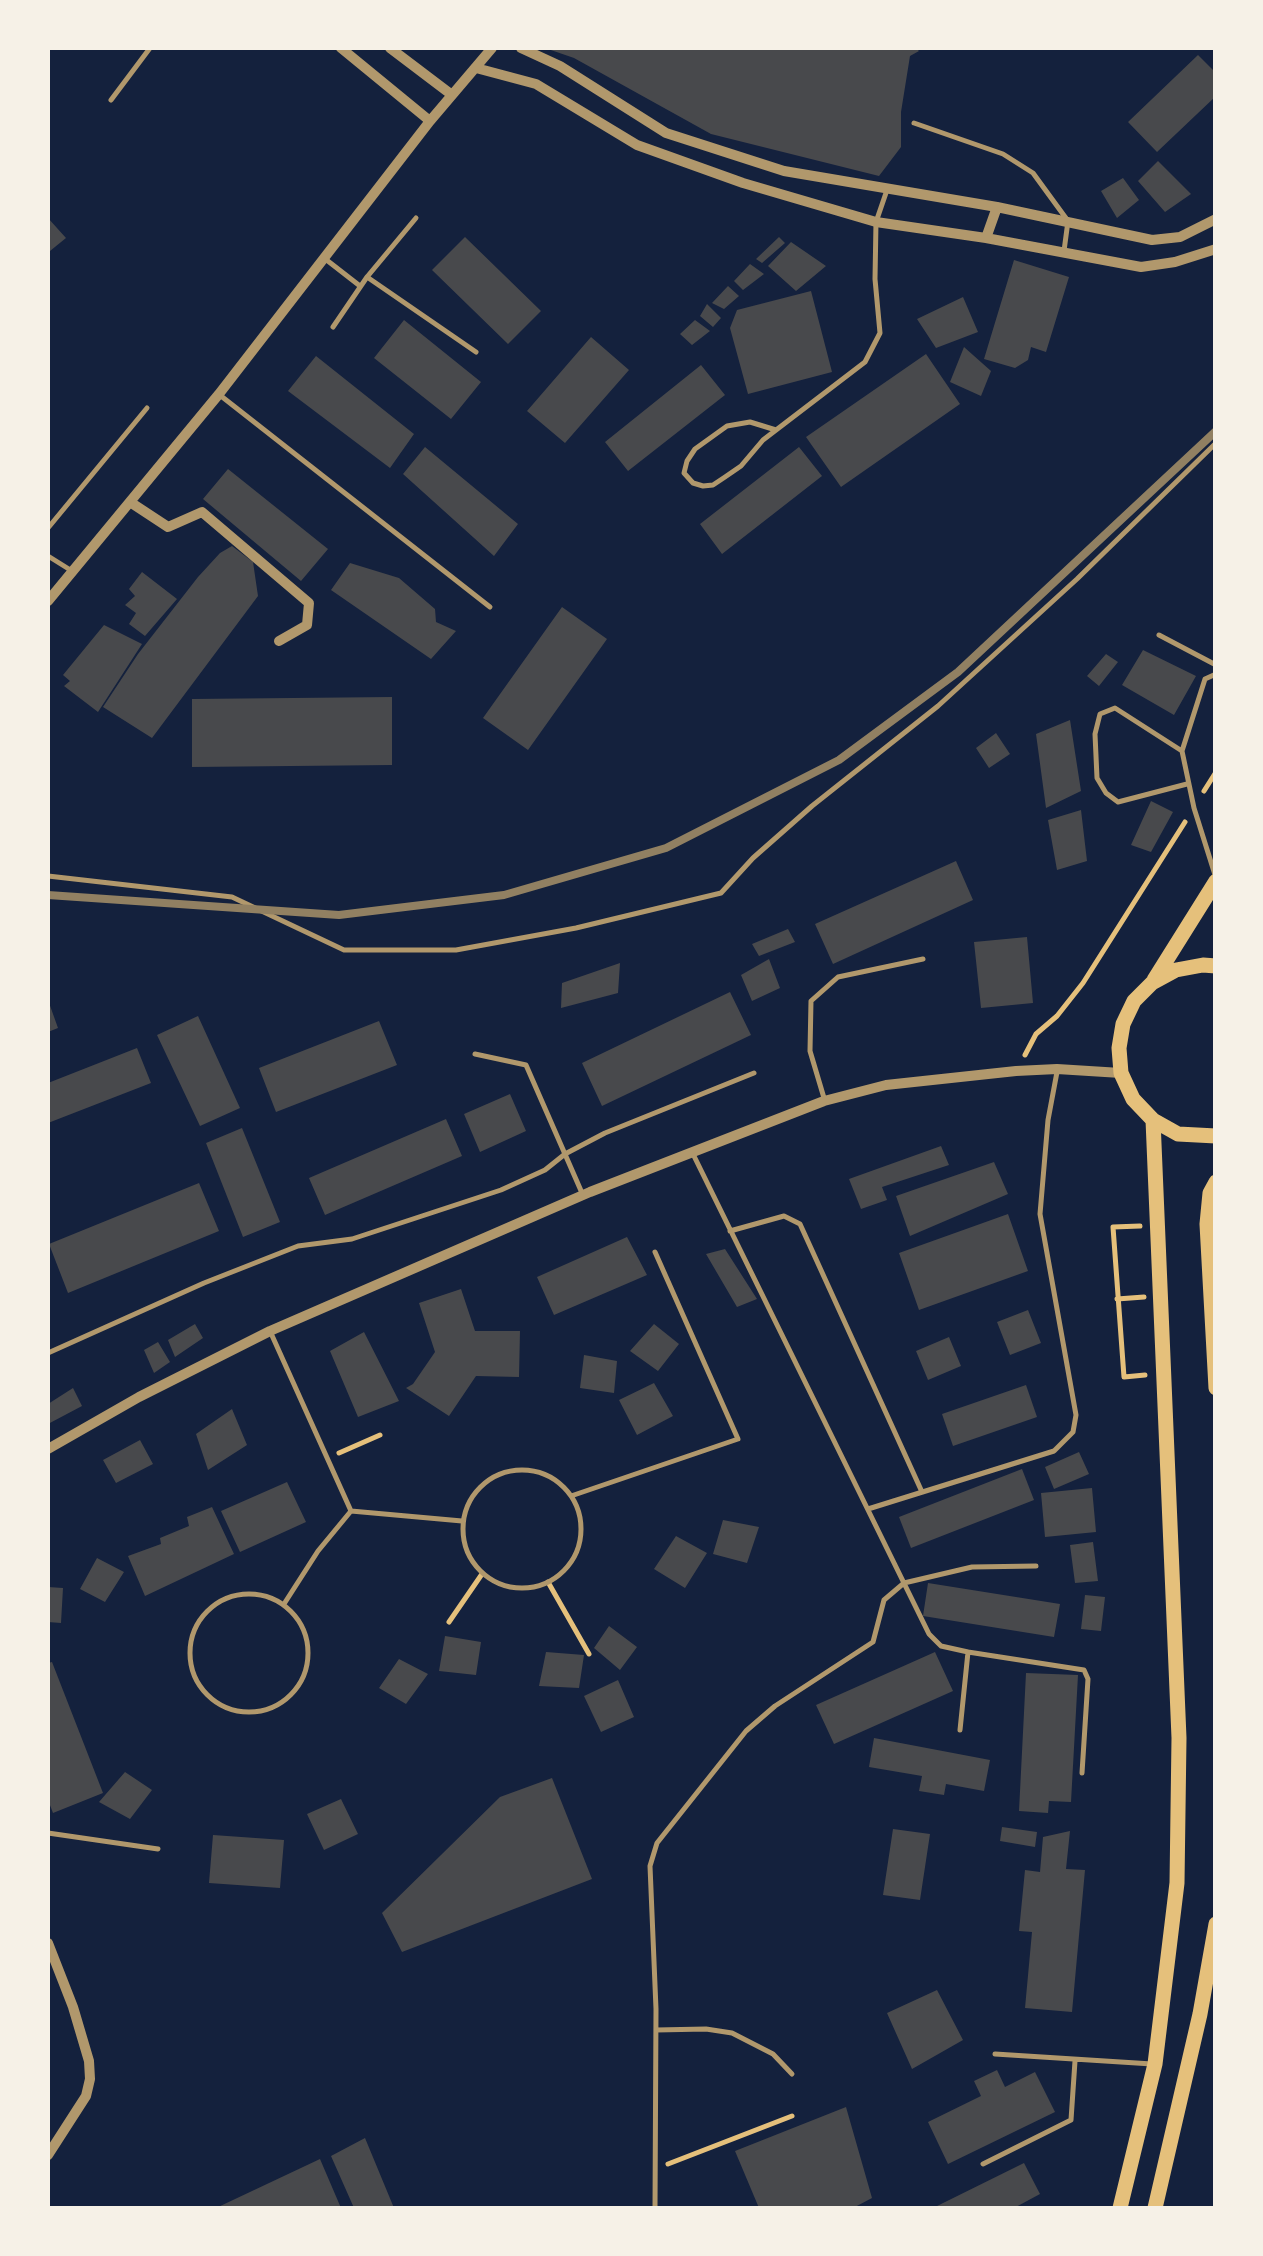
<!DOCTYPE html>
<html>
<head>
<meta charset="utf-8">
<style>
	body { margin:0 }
	#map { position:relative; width:1263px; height:2256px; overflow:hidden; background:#14213d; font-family:"Golos Text",sans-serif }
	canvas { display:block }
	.frame { position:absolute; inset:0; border:50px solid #f6f1e7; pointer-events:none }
</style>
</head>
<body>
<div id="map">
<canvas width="1263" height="2256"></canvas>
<div class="frame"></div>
</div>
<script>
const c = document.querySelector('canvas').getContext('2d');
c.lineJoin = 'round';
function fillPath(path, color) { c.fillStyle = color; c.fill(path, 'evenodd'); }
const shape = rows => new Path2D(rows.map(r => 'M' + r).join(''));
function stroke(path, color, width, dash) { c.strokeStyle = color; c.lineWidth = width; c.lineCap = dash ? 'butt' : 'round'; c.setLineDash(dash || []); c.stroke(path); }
fillPath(shape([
	[545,48,916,48,919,51,910,56,901,112,901,147,879,176,711,134,574,58],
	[1198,55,1216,73,1216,96,1157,152,1128,122],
	[1158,161,1191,194,1165,212,1138,181],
	[1123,178,1139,200,1117,218,1101,191],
	[48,218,66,238,50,251,48,247],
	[465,237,541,311,508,344,432,270],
	[779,237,785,243,762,263,756,259],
	[791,242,826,266,796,291,768,266],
	[1014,260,1069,277,1046,352,1031,347,1028,360,1015,368,984,359],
	[750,264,764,274,743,290,734,281],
	[728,286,739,296,724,309,712,303],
	[811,291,832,372,748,394,730,328,737,310],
	[963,297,978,332,936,348,917,319],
	[707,304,721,318,713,327,700,316],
	[404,320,481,382,451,419,374,358],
	[695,320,710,331,692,345,680,334],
	[591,337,629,370,565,443,527,411],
	[964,347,991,371,981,396,950,382],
	[926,354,960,404,841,487,806,437],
	[316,356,414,434,390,468,288,391],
	[701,365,725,395,628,471,605,442],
	[425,447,518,524,494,556,403,474],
	[799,447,822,476,722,554,700,524],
	[228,469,328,549,301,581,203,499],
	[232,546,253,562,258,596,152,738,103,707,138,654,198,577,220,553],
	[350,563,399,578,435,609,436,622,456,631,431,659,331,590],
	[142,572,177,599,145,636,129,624,136,613,125,605,135,596,129,589],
	[562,607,607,639,528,750,483,718],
	[104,625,142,644,98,712,64,686,70,681,63,675],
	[1143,650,1196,676,1174,715,1122,685],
	[1106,654,1118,662,1099,686,1087,676],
	[392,697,392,765,192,767,192,699],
	[1070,720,1081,791,1046,808,1036,734],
	[996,733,1010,754,989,768,976,748],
	[1151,801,1173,812,1151,852,1131,845],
	[1081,810,1087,861,1057,870,1048,820],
	[956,861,973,900,833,964,815,924],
	[788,929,795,942,759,956,752,944],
	[1027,937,1033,1003,981,1008,974,942],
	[769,959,780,988,752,1001,741,975],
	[620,963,618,993,561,1008,562,983],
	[730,992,751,1035,602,1106,582,1063],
	[48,1000,58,1028,48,1032],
	[198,1016,240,1108,200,1126,157,1035],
	[379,1021,397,1065,276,1112,259,1068],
	[137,1048,151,1083,48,1123,48,1083],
	[510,1094,526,1131,480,1152,464,1114],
	[446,1119,462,1156,325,1215,309,1178],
	[242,1128,280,1222,243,1237,206,1143],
	[941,1146,949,1165,882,1187,887,1200,861,1209,849,1179],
	[994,1162,1008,1194,910,1236,896,1196],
	[199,1183,219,1231,68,1293,49,1244],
	[1008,1214,1028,1271,919,1310,899,1253],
	[627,1237,647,1275,554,1315,537,1277],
	[725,1249,757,1299,737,1307,706,1254],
	[461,1289,475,1331,520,1331,519,1377,476,1376,449,1416,406,1388,413,1384,435,1352,419,1303],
	[1028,1310,1041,1343,1010,1355,997,1322],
	[195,1324,203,1338,175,1357,168,1340],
	[654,1324,679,1344,658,1371,630,1351],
	[364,1332,399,1401,358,1417,330,1351],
	[949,1337,961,1366,928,1380,916,1351],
	[158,1342,170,1362,154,1373,144,1350],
	[584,1355,617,1361,614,1393,580,1388],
	[654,1383,673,1416,637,1435,619,1400],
	[1026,1385,1037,1417,953,1446,942,1414],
	[73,1388,82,1406,48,1424,48,1404],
	[232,1409,247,1445,208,1470,196,1434],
	[140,1440,153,1464,116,1483,103,1460],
	[1079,1452,1089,1474,1054,1489,1045,1467],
	[1022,1469,1034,1500,911,1548,899,1517],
	[287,1482,306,1522,240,1552,221,1511],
	[1092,1488,1096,1532,1045,1537,1041,1493],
	[212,1507,234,1554,145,1596,128,1556,161,1544,160,1538,189,1526,187,1517],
	[723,1520,759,1527,747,1563,713,1554],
	[676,1536,707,1553,685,1588,654,1569],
	[1093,1542,1098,1581,1075,1583,1070,1545],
	[97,1558,124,1572,105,1602,80,1589],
	[928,1583,1060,1604,1054,1637,923,1616],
	[48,1587,63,1588,61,1623,48,1622],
	[1085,1595,1105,1597,1101,1631,1081,1629],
	[609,1626,637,1647,620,1670,594,1648],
	[445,1636,481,1642,476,1675,439,1671],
	[546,1652,584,1655,579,1688,539,1686],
	[935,1652,953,1691,834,1744,816,1705],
	[399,1659,428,1674,406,1704,379,1688],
	[52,1662,103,1793,53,1813,48,1800,48,1663],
	[1026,1673,1078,1675,1071,1802,1049,1801,1048,1813,1019,1811],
	[618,1680,634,1717,601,1732,584,1696],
	[874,1738,990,1760,984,1791,946,1784,944,1795,919,1791,922,1776,869,1767],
	[125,1772,152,1790,130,1819,99,1802],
	[552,1778,592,1879,402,1952,382,1913,500,1797],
	[341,1799,358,1834,324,1850,307,1814],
	[1002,1827,1037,1832,1035,1847,1000,1841],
	[893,1829,930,1834,920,1900,883,1895],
	[1070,1831,1066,1869,1085,1870,1072,2012,1025,2008,1032,1932,1019,1931,1025,1870,1040,1872,1043,1837],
	[213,1835,284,1840,280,1888,209,1883],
	[937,1990,963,2040,912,2069,887,2013],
	[997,2070,1005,2087,1035,2072,1055,2112,948,2164,928,2122,981,2096,974,2081],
	[846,2107,872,2198,853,2208,759,2208,735,2151],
	[365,2138,394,2208,354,2208,331,2156],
	[320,2159,341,2208,216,2208],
	[1024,2163,1040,2194,1014,2208,933,2208]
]), '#48494c');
stroke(shape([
	[1204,791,1216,772],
	[1025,1055,1036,1034,1057,1016,1083,983,1185,822],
	[1140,1226,1113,1227,1124,1377,1145,1375],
	[1117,1299,1144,1297],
	[339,1453,380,1435],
	[548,1582,589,1654],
	[449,1622,482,1574],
	[668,2164,792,2116]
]), '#e5c07b', 5);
stroke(shape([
	[111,100,150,48],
	[914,123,1003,154,1033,173,1068,221,1064,251],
	[324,258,360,286],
	[367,277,476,352],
	[333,327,367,277,416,218],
	[221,396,490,607],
	[776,430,750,422,727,426,695,449,687,461,684,473,693,483,703,486,713,485,725,477,741,466,763,440,865,362,880,333,875,279,876,222,887,190],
	[48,528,147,408],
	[48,556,72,571],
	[1159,635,1216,665],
	[1216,674,1205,679,1182,751,1194,808,1216,878],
	[1182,751,1115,708,1100,714,1095,734,1097,778,1106,793,1118,802,1187,784],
	[48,876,232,897,344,950,456,950,576,928,721,893,753,858,812,806,938,706,1077,579,1216,443],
	[475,1054,526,1065,582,1193],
	[824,1098,810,1051,811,1001,838,977,923,959],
	[693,1154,929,1634,941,1646,968,1652,960,1730],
	[730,1231,784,1216,800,1224,922,1492],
	[270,1331,351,1511],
	[48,1353,204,1283,298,1246,352,1239,501,1190,545,1170,565,1154,605,1133,754,1073],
	'463 1529a59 59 0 1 1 118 0a59 59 0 1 1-118 0Z',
	[571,1496,738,1439,655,1252],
	[868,1509,1054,1451,1073,1432,1076,1415,1040,1214,1048,1120,1057,1072],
	[351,1511,462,1521],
	'190 1653a59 59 0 1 1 118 0a59 59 0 1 1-118 0Z',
	[284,1604,318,1551,351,1511],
	[968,1652,1084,1670,1088,1679,1082,1773],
	[48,1833,158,1849],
	[656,2030,706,2029,732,2033,773,2054,792,2074],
	[995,2054,1152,2064],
	[983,2164,1071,2120,1075,2061],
	[655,2208,656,2009,650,1866,657,1843,746,1731,775,1706,873,1642,884,1600,904,1583,972,1567,1036,1566]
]), '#b1986c', 5);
stroke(shape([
	[341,48,430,121],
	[390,48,452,95],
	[521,48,560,66,666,133,784,171,997,207,1152,240,1180,237,1216,219],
	[476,68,536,84,637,145,743,183,876,222,986,238,1141,267,1175,262,1216,249],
	[986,238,997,207],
	[130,502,168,527,202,512,309,603,307,625,279,641],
	[48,601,219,394,430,121,492,48],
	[48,1449,139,1397,270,1331,590,1192,824,1101,886,1085,1016,1071,1057,1069,1121,1073],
	[48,1943,73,2007,89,2061,90,2079,86,2096,48,2155]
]), '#b1986c', 10);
stroke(shape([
	[1216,966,1203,965,1176,970,1152,983,1134,1001,1123,1024,1119,1048,1121,1073,1133,1099,1153,1120,1178,1134,1216,1136],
	[1154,980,1216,881],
	[1216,1182,1210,1193,1207,1224,1216,1388],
	[1120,2208,1155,2064,1177,1883,1179,1738,1153,1120],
	[1155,2208,1200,2014,1216,1924]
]), '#e5c07b', 15);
stroke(shape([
	[48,895,339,915,504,895,666,848,839,760,958,672,1216,431]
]), '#918062', 8);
</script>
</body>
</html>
